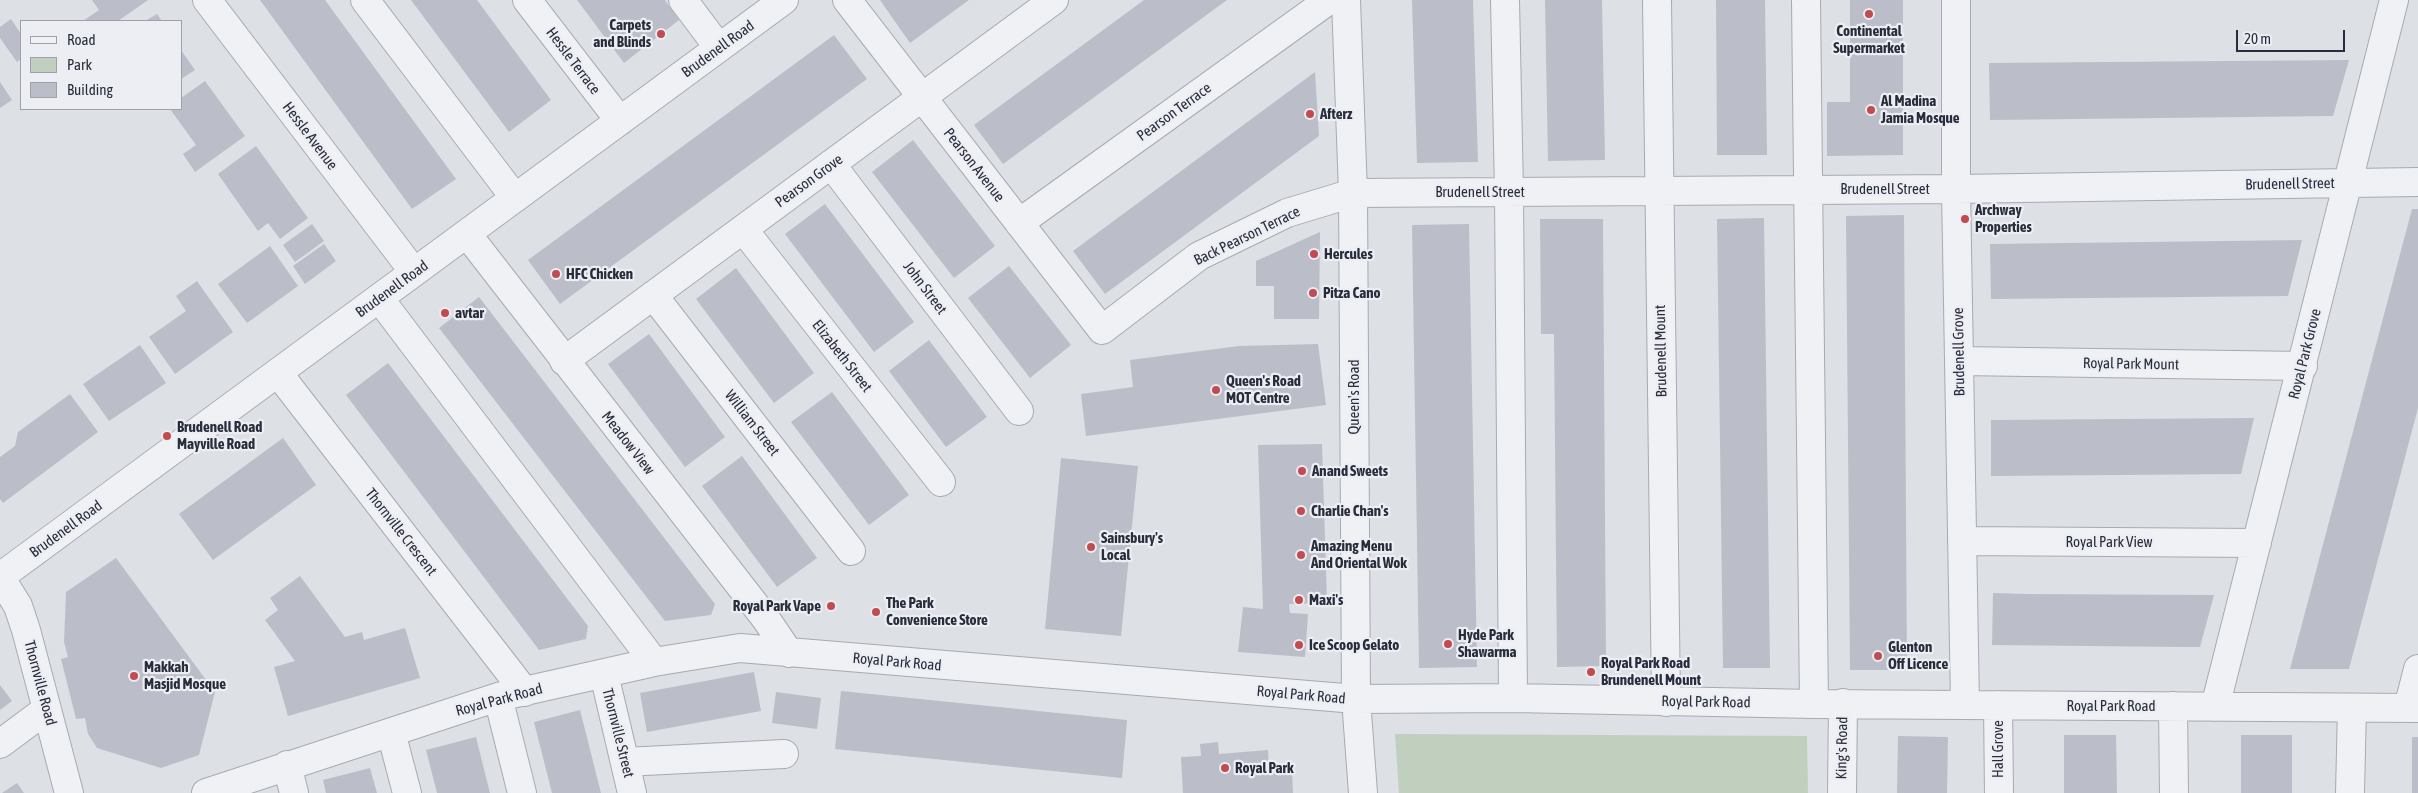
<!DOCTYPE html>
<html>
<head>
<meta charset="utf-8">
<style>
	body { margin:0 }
	#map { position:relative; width:2418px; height:793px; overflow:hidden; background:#dde0e5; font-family:"Asap Condensed",sans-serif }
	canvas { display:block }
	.legend { position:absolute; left:20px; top:20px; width:162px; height:90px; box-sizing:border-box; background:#eceef3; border:1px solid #9ea1a9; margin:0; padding:6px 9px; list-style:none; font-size:15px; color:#282d3b }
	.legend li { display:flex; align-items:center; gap:10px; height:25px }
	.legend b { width:25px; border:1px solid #9ea1a9 }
	.scale { position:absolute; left:2236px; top:30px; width:109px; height:22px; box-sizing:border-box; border:2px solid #282d3b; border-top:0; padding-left:6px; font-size:15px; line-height:18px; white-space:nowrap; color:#282d3b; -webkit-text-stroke:4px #eceef3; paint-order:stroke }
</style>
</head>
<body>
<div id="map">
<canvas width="2418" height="793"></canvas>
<ul class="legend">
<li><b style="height:6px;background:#eff1f4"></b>Road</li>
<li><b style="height:14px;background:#c1cfbf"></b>Park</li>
<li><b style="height:14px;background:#bbbec8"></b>Building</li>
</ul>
<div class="scale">20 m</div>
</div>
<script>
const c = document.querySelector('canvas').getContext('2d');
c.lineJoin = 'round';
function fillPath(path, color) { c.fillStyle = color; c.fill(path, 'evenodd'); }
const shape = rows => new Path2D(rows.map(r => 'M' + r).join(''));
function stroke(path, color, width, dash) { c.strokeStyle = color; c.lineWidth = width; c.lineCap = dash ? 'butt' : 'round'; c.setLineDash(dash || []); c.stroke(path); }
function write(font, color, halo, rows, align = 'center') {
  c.font = font + ' "Asap Condensed",sans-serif'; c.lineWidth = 4.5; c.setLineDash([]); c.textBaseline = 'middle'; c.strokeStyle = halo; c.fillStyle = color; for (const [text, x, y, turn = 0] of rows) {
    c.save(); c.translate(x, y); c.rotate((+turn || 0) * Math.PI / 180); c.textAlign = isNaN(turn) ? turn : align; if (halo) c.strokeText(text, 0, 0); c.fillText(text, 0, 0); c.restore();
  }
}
fillPath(shape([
	[1395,734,1807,736,1808,793,1399,793]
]), '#c1cfbf');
fillPath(shape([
	[92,0,148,0,118,21,83,21,99,10],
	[260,0,325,0,456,179,412,209],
	[411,0,477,0,551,100,509,132],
	[577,0,665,0,679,20,624,63],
	[880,0,969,0,910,43],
	[1144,0,1227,0,1003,164,974,125],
	[1412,0,1473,0,1478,162,1417,163],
	[1545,0,1602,0,1605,160,1548,161],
	[1716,0,1765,0,1767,155,1717,155],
	[1850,0,1903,0,1903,155,1827,156,1827,102,1850,102],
	[157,14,162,21,145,21],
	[11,19,21,34,21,59,17,62,0,38,0,27],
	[834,35,867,79,560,304,528,260],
	[181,50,195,70,181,79],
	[2349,60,2333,116,1990,120,1989,63],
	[1315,72,1319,136,1105,294,1073,251],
	[205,81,245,136,195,172,183,154,196,145,170,109,181,109,181,98],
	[0,82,12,100,0,108],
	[913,140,995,246,954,278,872,172],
	[256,146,308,218,280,239,268,223,258,231,218,174],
	[825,204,914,322,874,352,785,234],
	[2412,209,2418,209,2418,408,2349,669,2290,669],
	[1904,215,1907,670,1850,670,1846,216],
	[1764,218,1770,668,1723,668,1717,219],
	[1540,219,1603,219,1606,666,1557,667,1554,334,1541,334],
	[312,224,324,241,295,262,283,245],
	[1469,224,1477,667,1419,668,1412,225],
	[1320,232,1319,319,1274,319,1274,286,1256,286,1256,261],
	[2302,240,2288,296,1991,299,1990,244],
	[324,244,336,261,305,284,293,266],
	[270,246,298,286,247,323,218,284],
	[1009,266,1071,345,1030,378,968,298],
	[736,268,814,373,774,403,696,299],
	[197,281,233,332,175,374,149,337,186,311,176,296],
	[479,297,715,604,711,615,665,621,439,328],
	[649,334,725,437,685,467,608,364],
	[929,340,987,417,946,447,889,371],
	[1318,344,1326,405,1086,436,1081,394,1133,387,1130,360,1239,346],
	[140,345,166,383,109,421,83,384],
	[388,363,588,626,586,639,539,650,346,395],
	[832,392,909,495,869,525,791,422],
	[70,394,98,432,3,503,0,499,0,457,15,446,18,432],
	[2254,418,2241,474,1991,476,1991,420],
	[283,438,316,485,213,560,179,514],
	[1322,444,1327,603,1289,604,1290,613,1308,614,1305,657,1238,652,1243,607,1263,609,1258,445],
	[742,456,817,558,777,587,702,486],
	[1061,458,1138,466,1121,636,1045,629],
	[116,558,215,692,199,755,161,768,97,748,88,734,85,718,76,719,61,659,68,657,64,642,66,592],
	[300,576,345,637,362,632,364,640,405,628,420,678,288,716,274,667,295,661,265,620,278,610,270,598],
	[1993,593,2025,594,2214,595,2200,647,2184,647,1992,645],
	[754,672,761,711,647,732,640,693],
	[0,685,12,701,0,710],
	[841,691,1127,720,1122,778,835,749],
	[776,692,821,698,817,729,772,723],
	[580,710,601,793,552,793,534,722],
	[2064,735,2116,735,2117,793,2064,793],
	[2241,735,2292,735,2292,793,2241,793],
	[1898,736,1948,737,1947,793,1897,793],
	[476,737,490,793,437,793,426,750],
	[2412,737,2418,737,2418,793,2412,793],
	[1218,742,1219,754,1268,750,1269,772,1292,771,1293,793,1183,793,1181,757,1201,756,1200,744],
	[370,768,377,793,326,793,323,780],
	[17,783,24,793,2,793]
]), '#bbbec8');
const minor = shape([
	[207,0,414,272],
	[365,0,515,198],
	[527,0,620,121],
	[683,0,719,48],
	[847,0,1102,330,1199,256,1287,213,1353,193,1956,189,2418,182],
	[1346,0,1353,193,1356,699,1363,793],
	[1505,0,1509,192,1513,698],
	[1657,0,1666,702],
	[1806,0,1814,704],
	[1956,0,1956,189,1965,704],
	[831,164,1019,411],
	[1019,223,1329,0],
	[743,229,941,482],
	[467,234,766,619,789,653],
	[653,295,851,551],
	[379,298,654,662],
	[564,361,1054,0],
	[1959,361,2303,366],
	[278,373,525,692],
	[1962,541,2257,543],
	[0,577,784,0],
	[0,577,18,606,26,630,69,793],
	[604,674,632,793],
	[498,697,522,793],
	[1998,705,1999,793],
	[2173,706,2174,793],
	[2215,707,2394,0],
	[2408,708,2418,669],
	[391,732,407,793],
	[0,744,47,709],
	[625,762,784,754],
	[287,765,294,793],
	[206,793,498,697,654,662,740,648,1356,699,1513,698,1814,704,2418,708],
	[1842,793,1843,703],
	[2350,793,2352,708]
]);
stroke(minor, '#a7aab2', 30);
stroke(minor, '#eff1f4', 28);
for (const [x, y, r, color] of [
	[1869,14,5,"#c24b52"],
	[661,34,5,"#c24b52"],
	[1871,110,5,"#c24b52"],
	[1310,114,5,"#c24b52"],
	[1965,219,5,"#c24b52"],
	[1314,254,5,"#c24b52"],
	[556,274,5,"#c24b52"],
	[1313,293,5,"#c24b52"],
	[445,313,5,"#c24b52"],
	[1216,390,5,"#c24b52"],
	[167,436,5,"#c24b52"],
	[1302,471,5,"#c24b52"],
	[1301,511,5,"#c24b52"],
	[1091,547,5,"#c24b52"],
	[1301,555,5,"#c24b52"],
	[1299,600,5,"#c24b52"],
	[831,606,5,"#c24b52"],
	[876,612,5,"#c24b52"],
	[1448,644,5,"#c24b52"],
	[1299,645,5,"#c24b52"],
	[1878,656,5,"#c24b52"],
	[1591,672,5,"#c24b52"],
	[134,676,5,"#c24b52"],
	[1225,768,5,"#c24b52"]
]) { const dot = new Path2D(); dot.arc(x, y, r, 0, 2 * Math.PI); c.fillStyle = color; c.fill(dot); stroke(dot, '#eceef3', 2); }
write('bold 15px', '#282d3b', '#eceef3', [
	["Carpets",651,25,"right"],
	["and Blinds",651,42,"right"],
	["Continental",1869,31,"center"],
	["Supermarket",1869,48,"center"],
	["Al Madina",1881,101],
	["Jamia Mosque",1881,118],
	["Afterz",1320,114],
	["Archway",1975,210],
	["Properties",1975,227],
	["Hercules",1324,254],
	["HFC Chicken",566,274],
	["Pitza Cano",1323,293],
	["avtar",455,313],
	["Queen's Road",1226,381],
	["MOT Centre",1226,398],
	["Brudenell Road",177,427],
	["Mayville Road",177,444],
	["Anand Sweets",1312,471],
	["Charlie Chan's",1311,511],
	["Sainsbury's",1101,538],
	["Local",1101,555],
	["Amazing Menu",1311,546],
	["And Oriental Wok",1311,563],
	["Maxi's",1309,600],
	["The Park",886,603],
	["Convenience Store",886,620],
	["Royal Park Vape",821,606,"right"],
	["Hyde Park",1458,635],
	["Shawarma",1458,652],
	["Ice Scoop Gelato",1309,645],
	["Glenton",1888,647],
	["Off Licence",1888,664],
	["Royal Park Road",1601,663],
	["Brundenell Mount",1601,680],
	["Makkah",144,667],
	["Masjid Mosque",144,684],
	["Royal Park",1235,768]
], 'left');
write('15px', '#282d3b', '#eceef3', [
	["Brudenell Road",718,49,-36],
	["Hessle Terrace",573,61,53],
	["Pearson Terrace",1174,112,-36],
	["Hessle Avenue",310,136,53],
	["Pearson Avenue",974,165,52],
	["Pearson Grove",809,181,-36],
	["Brudenell Street",2290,184,-1],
	["Brudenell Street",1885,189],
	["Brudenell Street",1480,192],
	["Back Pearson Terrace",1247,236,-26],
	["John Street",925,288,53],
	["Brudenell Road",392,289,-36],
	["Brudenell Mount",1661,351,-91],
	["Brudenell Grove",1959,352,-91],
	["Royal Park Grove",2305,354,-76],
	["Elizabeth Street",842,356,52],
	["Royal Park Mount",2131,364,1],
	["Queen's Road",1354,397,-90],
	["William Street",752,423,52],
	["Meadow View",628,443,52],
	["Brudenell Road",66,529,-36],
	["Thornville Crescent",401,532,52],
	["Royal Park View",2109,542],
	["Royal Park Road",897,662,5],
	["Thornville Road",40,683,75],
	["Royal Park Road",1301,695,5],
	["Royal Park Road",499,700,-15],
	["Royal Park Road",1706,702,1],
	["Royal Park Road",2111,706],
	["Thornville Street",618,733,76],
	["King's Road",1842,748,-89],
	["Hall Grove",1998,749,-90]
]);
</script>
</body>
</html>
